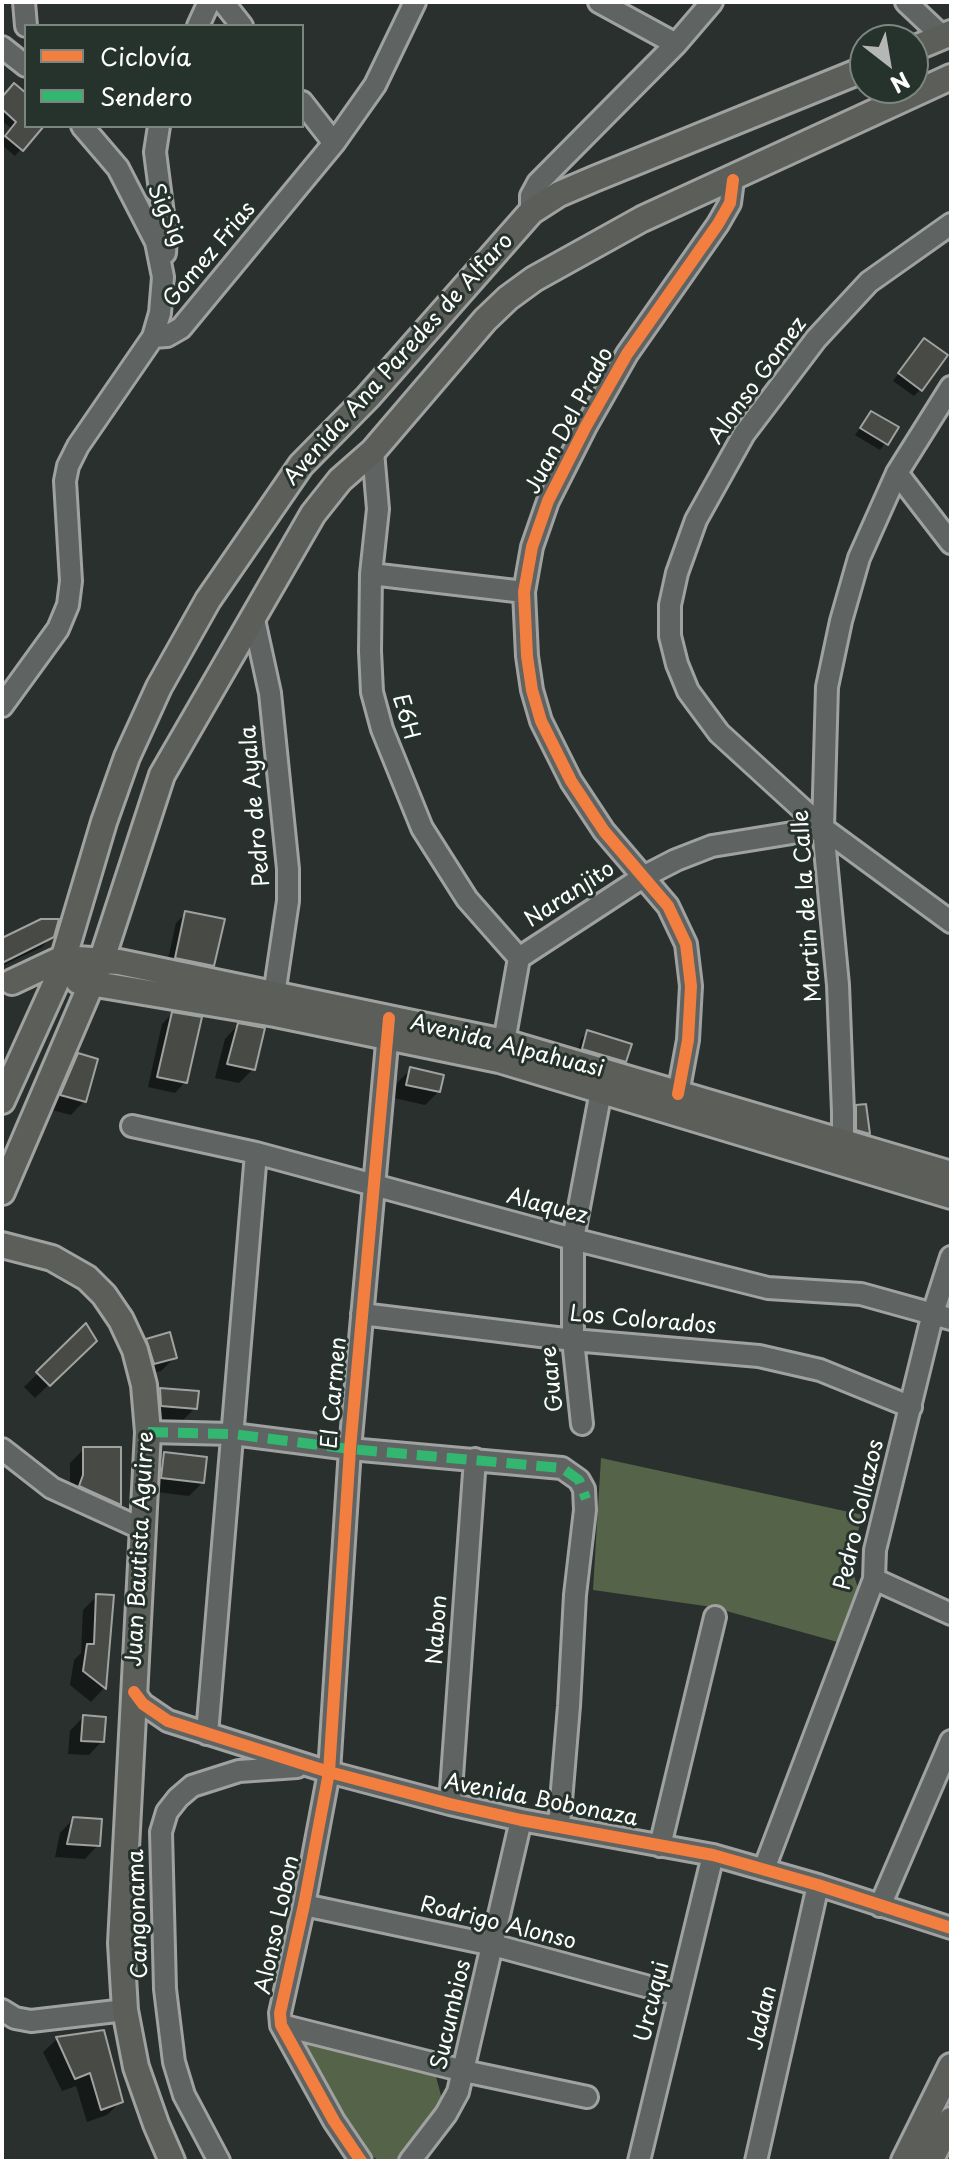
<!DOCTYPE html>
<html>
<head>
<meta charset="utf-8">
<style>
	body { margin:0 }
	#map { position:relative; width:953px; height:2163px; overflow:hidden; background:#29302d; font-family:"Playpen Sans",sans-serif }
	canvas { display:block }
	.frame { position:absolute; inset:0; border:4px solid #fff; pointer-events:none }
	.legend { position:absolute; left:24px; top:24px; width:280px; height:104px; box-sizing:border-box; background:#26332d; border:2px solid #7d8581; margin:0; padding:10px 14px; list-style:none; font-size:24px; color:#fff }
	.legend li { display:flex; align-items:center; gap:16px; height:40px }
	.legend b { width:40px; border:2px solid #7d8581 }
	.north { position:absolute; left:849px; top:24px; width:80px; height:80px; box-sizing:border-box; background:#26332d; border:2px solid #7d8581; border-radius:50%; rotate:149deg; font-size:22px; font-weight:700; line-height:32px; text-align:center; color:#fff }
	.north::after { content:''; display:block; margin:auto; width:28px; height:36px; background:#b4b7b6; clip-path:polygon(50% 0,100% 100%,50% 72%,0 100%) }
</style>
</head>
<body>
<div id="map">
<canvas width="953" height="2163"></canvas>
<div class="frame"></div>
<ul class="legend">
<li><b style="height:10px;background:#f27e40"></b>Ciclovía</li>
<li><b style="height:10px;background:#33b770"></b>Sendero</li>
</ul>
<div class="north">N</div>
</div>
<script>
const c = document.querySelector('canvas').getContext('2d');
c.lineJoin = 'round';
function fillPath(path, color) { c.fillStyle = color; c.fill(path, 'evenodd'); }
const shape = rows => new Path2D(rows.map(r => 'M' + r).join(''));
function stroke(path, color, width, dash) { c.strokeStyle = color; c.lineWidth = width; c.lineCap = dash ? 'butt' : 'round'; c.setLineDash(dash || []); c.stroke(path); }
function write(font, color, halo, rows, align = 'center') {
  c.font = font + ' "Playpen Sans",sans-serif'; c.lineWidth = 6; c.setLineDash([]); c.textBaseline = 'middle'; c.strokeStyle = halo; c.fillStyle = color; for (const [text, x, y, turn = 0] of rows) {
    c.save(); c.translate(x, y); c.rotate((+turn || 0) * Math.PI / 180); c.textAlign = isNaN(turn) ? turn : align; if (halo) c.strokeText(text, 0, 0); c.fillText(text, 0, 0); c.restore();
  }
}
fillPath(shape([
	[601,1458,863,1515,849,1560,860,1594,841,1643,712,1607,593,1590],
	[296,2035,435,2073,442,2099,398,2161,379,2161,370,2154,352,2129]
]), '#556349');
fillPath(shape([
	[26,96,26,126,41,126,15,156,2,145,2,141,12,129,2,121,2,99],
	[918,347,921,389,914,396,893,381],
	[871,413,896,428,880,450,855,435],
	[186,913,213,965,203,975,166,968,176,923],
	[52,936,42,947,2,966,2,940],
	[172,1014,185,1082,175,1093,148,1087,162,1024],
	[238,1025,253,1069,239,1083,215,1078,225,1039],
	[588,1032,625,1061,618,1068,577,1055,581,1039],
	[78,1056,84,1101,71,1115,48,1109,65,1069],
	[411,1069,439,1091,425,1105,394,1098,397,1083],
	[865,1106,867,1134,861,1140,850,1136,850,1114,857,1107],
	[86,1326,94,1341,35,1398,24,1387],
	[147,1341,175,1357,161,1371,141,1376,134,1354],
	[161,1390,195,1408,181,1422,148,1419,147,1404],
	[84,1449,119,1449,119,1504,106,1518,70,1491,70,1463],
	[165,1454,203,1482,189,1496,148,1491,151,1468],
	[97,1596,112,1597,104,1688,91,1702,70,1685,74,1660,81,1653,83,1610],
	[83,1717,102,1741,89,1755,68,1754,70,1731],
	[73,1819,98,1845,85,1859,55,1857,60,1833],
	[57,2039,121,2101,107,2115,87,2122,76,2086,62,2091,43,2052]
]), '#0007');
const building = shape([
	[14,83,26,93,26,126,44,126,23,151,5,136,16,122,2,109,2,97,14,83],
	[924,338,948,355,922,391,898,373,924,338],
	[871,411,899,427,888,445,860,428,871,411],
	[185,911,225,919,214,966,175,958,185,911],
	[41,919,59,919,54,937,2,963,2,938,41,919],
	[172,1012,202,1017,187,1083,157,1077,172,1012],
	[238,1023,265,1028,255,1070,227,1064,238,1023],
	[587,1030,632,1044,626,1062,582,1049,587,1030],
	[78,1053,98,1059,86,1102,60,1095,78,1053],
	[410,1067,444,1075,440,1092,406,1085,410,1067],
	[866,1104,870,1134,856,1130,856,1105,866,1104],
	[86,1323,97,1341,50,1386,36,1372,86,1323],
	[170,1332,177,1358,154,1364,146,1339,170,1332],
	[160,1388,199,1391,197,1409,161,1406,160,1388],
	[83,1447,121,1447,121,1505,79,1486,83,1475,83,1447],
	[164,1452,207,1457,204,1483,161,1478,164,1452],
	[96,1594,114,1595,106,1689,83,1671,87,1644,94,1644,96,1594],
	[83,1715,106,1717,104,1742,81,1741,83,1715],
	[73,1817,102,1819,100,1846,67,1844,73,1817],
	[104,2030,123,2102,101,2110,90,2073,75,2079,56,2037,104,2030]
]);
fillPath(building, '#484a45');
stroke(building, '#9fa2a0', 2);
const minor = shape([
	[24,2,26,26],
	[223,2,242,26],
	[599,2,676,44],
	[906,2,943,37],
	[198,26,209,2],
	[2,47,26,66],
	[302,102,334,143],
	[159,126,155,152,166,237,165,253],
	[531,212,531,196,538,183,676,44,712,2],
	[951,224,869,282,816,339,744,434,696,520,677,573,670,605,670,636,677,664,688,691,719,733,823,828,951,922],
	[153,337,167,336,181,328,334,143,375,85,415,2],
	[373,451,378,509,371,574,370,651,372,692,382,729,422,828,467,899,519,958],
	[897,473,951,543],
	[371,574,524,592],
	[253,615,270,693,288,869,288,901,274,995],
	[2,706,58,629,68,605,71,581,65,481,68,466,78,446,153,337,160,313,163,277,156,242,118,168,82,126],
	[504,1042,519,958,643,877,676,860,712,846,823,828],
	[678,1094,688,1040,691,986,686,944,668,906,604,831,571,781,541,721,532,690,527,656,524,592,532,547,548,501,586,426,627,354,718,224,730,203,733,180],
	[132,1126,256,1153,573,1239,768,1288,861,1294,951,1319],
	[839,1154,843,1141,843,1112,838,985,823,828,827,687,841,621,859,558,897,473,951,387],
	[362,1314,573,1340,759,1356,820,1370,911,1407],
	[582,1424,573,1340,573,1239,601,1091],
	[148,1432,233,1434,350,1449,562,1468,579,1480,584,1489,585,1510,575,1595,569,1706,559,1825],
	[2,1449,52,1488,142,1529],
	[874,1579,951,1614],
	[134,1692,143,1704,168,1721,329,1772,450,1804,521,1820,713,1855,818,1885,951,1928],
	[207,1734,256,1153],
	[450,1804,475,1459],
	[660,1846,715,1617],
	[764,1869,874,1579,875,1550,933,1313,951,1257],
	[304,1905,493,1945,679,1995],
	[880,1906,951,1741],
	[2,2010,15,2018,31,2021,125,2010],
	[281,2025,464,2071,587,2097],
	[219,2161,184,2095,174,2062,165,1989,161,1832,167,1812,178,1798,192,1786,239,1771,297,1767],
	[361,2161,334,2121,281,2025,280,2013,304,1905,329,1772,350,1449,389,1022],
	[410,2161,446,2114,458,2092,521,1820],
	[639,2161,713,1855],
	[756,2161,818,1885]
]);
const major = shape([
	[913,49,951,33],
	[78,981,275,1014,499,1060,951,1196],
	[12,982,63,958,119,962,504,1042,951,1174],
	[2,1101,57,980,104,822,127,757,159,687,208,600,301,465,368,397,531,212,559,194,594,179,865,69],
	[2,1192,102,959,162,775,313,514,340,480,373,451,485,320,508,298,534,279,642,219,951,77],
	[2,1245,52,1258,87,1278,104,1295,121,1320,135,1350,144,1385,148,1432,121,1943,125,2010,136,2067,156,2124,172,2161],
	[904,2161,951,2066],
	[930,2161,951,2120]
]);
stroke(minor, '#9fa2a0', 26);
stroke(major, '#9fa2a0', 30);
stroke(minor, '#5f6362', 20);
stroke(major, '#5c5e59', 24);
stroke(shape([
	[148,1432,233,1434,350,1449,562,1468,579,1480,586,1499]
]), '#33b770', 10, [20, 10]);
stroke(shape([
	[678,1094,688,1040,691,986,686,944,668,906,604,831,571,781,541,721,532,690,527,656,524,592,532,547,548,501,586,426,627,354,718,224,730,203,733,180],
	[134,1692,143,1704,168,1721,329,1772,450,1804,521,1820,713,1855,818,1885,951,1928],
	[361,2161,334,2121,281,2025,280,2013,304,1905,329,1772,350,1449,389,1018]
]), '#f27e40', 12);
write('22px', '#fff', '#26332d', [
	["SigSig",166,215,67],
	["Gomez Frias",210,255,-50],
	["Avenida Ana Paredes de Alfaro",399,360,-48],
	["Alonso Gomez",758,381,-54],
	["Juan Del Prado",570,421,-62],
	["E6H",405,717,74],
	["Pedro de Ayala",256,806,-95],
	["Naranjito",570,895,-33],
	["Martin de la Calle",808,906,-94],
	["Avenida Alpahuasi",507,1047,14],
	["Alaquez",547,1207,15],
	["Los Colorados",643,1321,5],
	["Guare",553,1379,-96],
	["El Carmen",335,1393,-85],
	["Pedro Collazos",860,1515,-77],
	["Juan Bautista Aguirre",141,1549,-87],
	["Nabon",438,1630,-86],
	["Avenida Bobonaza",541,1801,11],
	["Cangonama",139,1914,-92],
	["Rodrigo Alonso",498,1924,14],
	["Alonso Lobon",278,1925,-78],
	["Urcuqui",653,2002,-76],
	["Sucumbios",452,2015,-77],
	["Jadan",763,2018,-77]
]);
</script>
</body>
</html>
